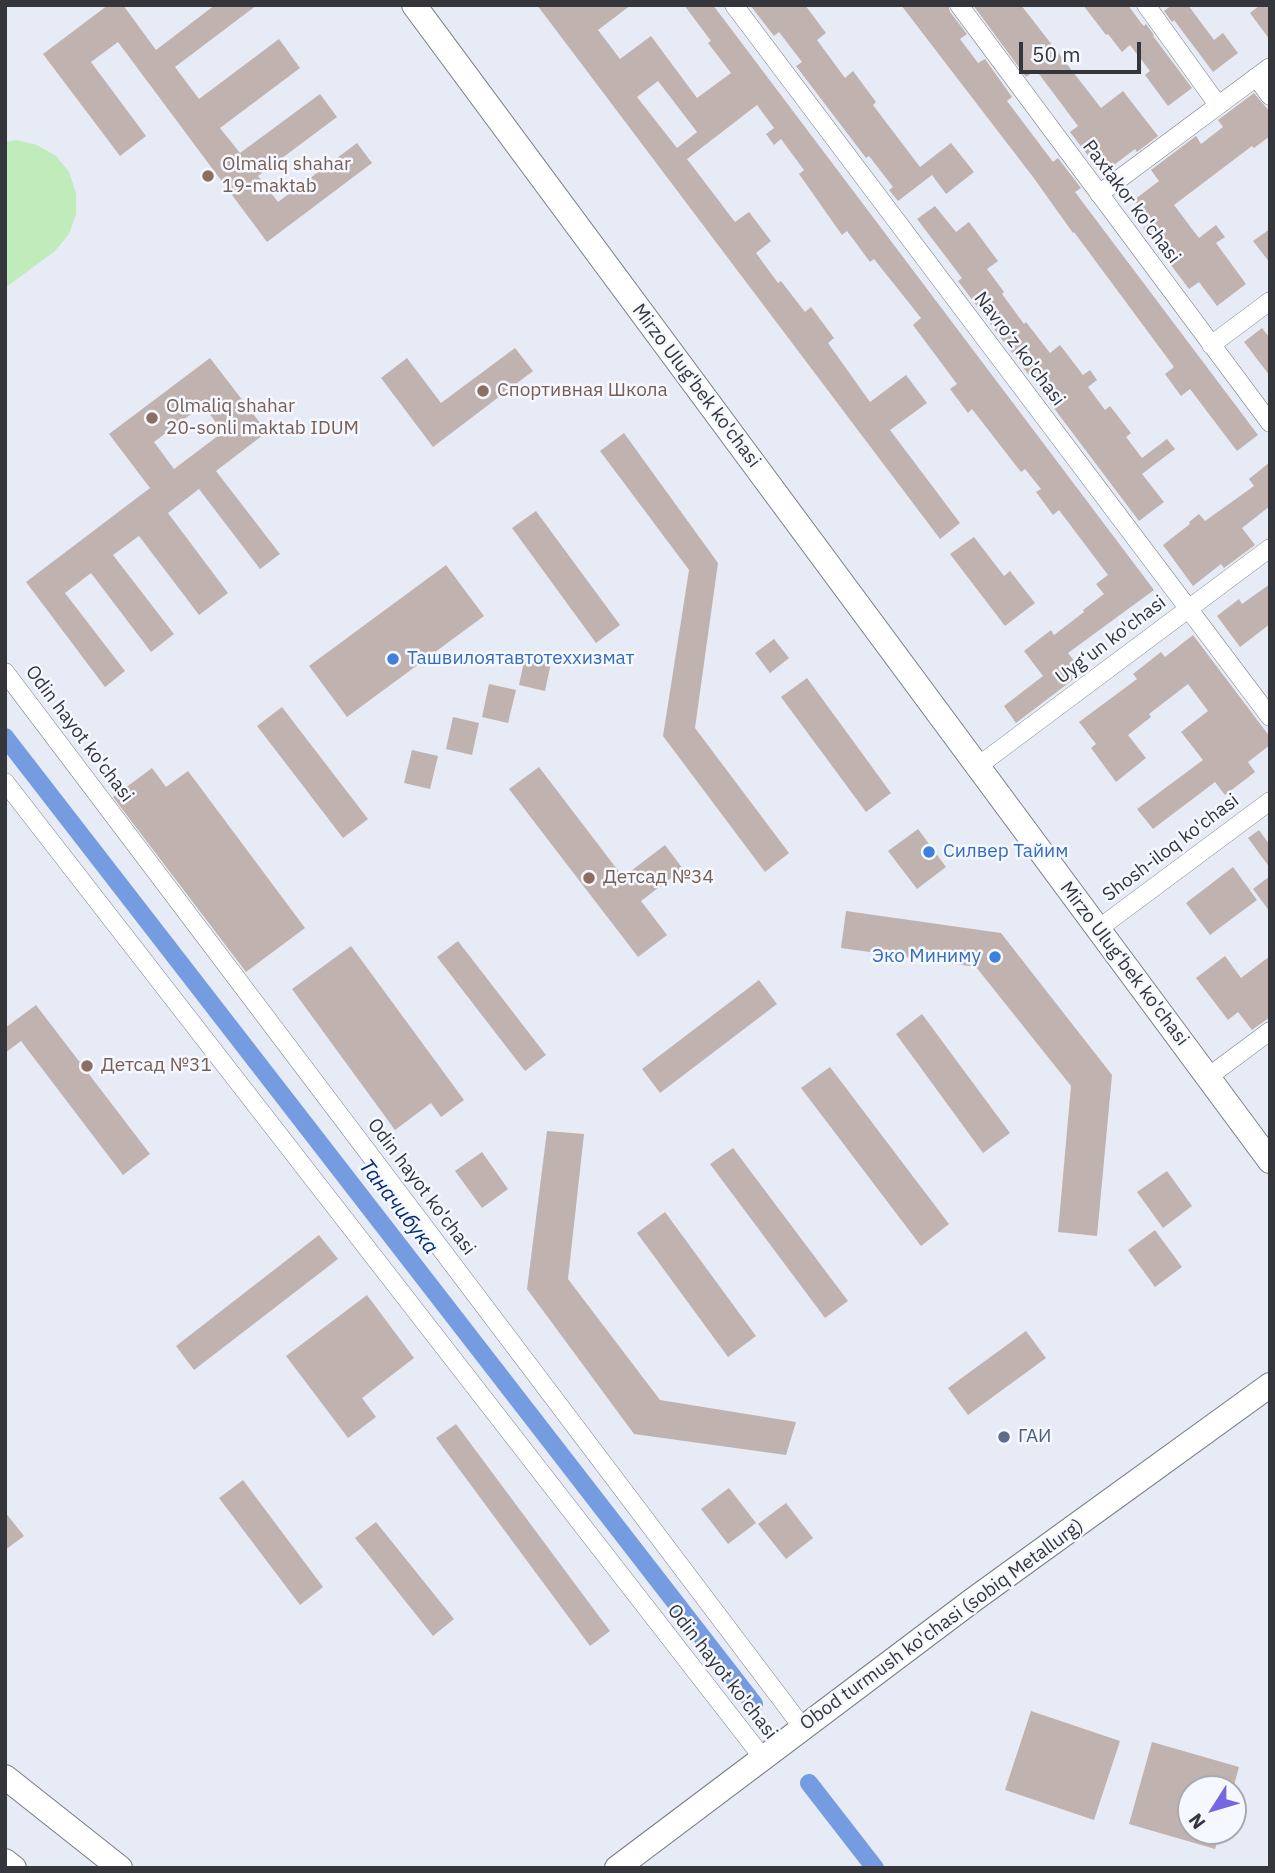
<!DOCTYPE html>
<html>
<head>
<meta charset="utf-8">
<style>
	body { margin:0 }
	#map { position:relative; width:1275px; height:1873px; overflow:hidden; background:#e6ebf6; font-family:"IBM Plex Sans",sans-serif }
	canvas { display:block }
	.frame { position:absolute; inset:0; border:7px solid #34363b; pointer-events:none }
	.north { position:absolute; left:1177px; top:1775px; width:70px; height:70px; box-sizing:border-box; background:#f6f8ff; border:2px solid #a8aab1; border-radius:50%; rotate:233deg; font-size:19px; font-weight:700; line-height:28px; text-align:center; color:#34363b }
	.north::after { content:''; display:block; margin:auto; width:24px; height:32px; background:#7567e2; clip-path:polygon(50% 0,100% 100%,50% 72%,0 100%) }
	.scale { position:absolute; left:1019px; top:42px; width:122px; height:32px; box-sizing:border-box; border:4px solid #34363b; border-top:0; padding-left:9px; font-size:21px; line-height:24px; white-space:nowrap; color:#34363b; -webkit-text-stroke:5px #f6f8ff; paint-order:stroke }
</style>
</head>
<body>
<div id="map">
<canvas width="1275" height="1873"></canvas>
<div class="frame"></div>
<div class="north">N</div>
<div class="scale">50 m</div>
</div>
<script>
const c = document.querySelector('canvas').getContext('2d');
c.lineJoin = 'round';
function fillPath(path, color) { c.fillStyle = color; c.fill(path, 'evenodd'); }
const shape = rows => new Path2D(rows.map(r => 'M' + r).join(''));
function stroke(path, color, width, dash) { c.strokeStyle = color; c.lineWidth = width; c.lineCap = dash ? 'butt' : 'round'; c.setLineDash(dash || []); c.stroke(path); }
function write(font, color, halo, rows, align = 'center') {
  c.font = font + ' "IBM Plex Sans",sans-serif'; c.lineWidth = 5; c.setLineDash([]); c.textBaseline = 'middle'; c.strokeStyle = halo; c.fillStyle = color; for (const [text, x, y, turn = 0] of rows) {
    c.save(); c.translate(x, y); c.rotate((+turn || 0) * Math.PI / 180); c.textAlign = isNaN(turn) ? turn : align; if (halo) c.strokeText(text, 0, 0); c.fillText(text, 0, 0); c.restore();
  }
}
fillPath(shape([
	[16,140,37,145,56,156,69,172,76,193,76,214,69,234,55,251,5,288,5,142]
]), '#bfecba');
stroke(shape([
	[5,737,754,1704],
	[809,1783,875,1868]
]), '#759be0', 18);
fillPath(shape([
	[108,5,123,5,156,50,215,5,257,5,175,67,199,99,279,39,300,68,220,128,240,153,320,94,337,117,258,176,278,202,357,143,372,163,267,242,118,42,91,62,146,136,120,156,43,54],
	[537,5,631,5,598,30,620,59,651,36,697,98,731,73,708,43,711,41,684,5,713,5,1154,590,1068,653,1083,672,1016,723,1004,706,1043,676,1024,651,1051,630,1054,635,1084,612,1083,610,1104,594,1096,584,1108,575,1059,510,1053,515,1036,492,1041,489,1025,469,1021,472,972,409,968,413,950,389,957,384,913,325,921,318,874,259,870,262,847,231,842,235,799,174,804,170,781,139,774,145,766,134,774,128,757,105,687,159,735,222,749,212,771,241,756,253,778,283,781,281,805,312,811,307,834,338,828,343,870,402,906,375,927,403,890,430,960,523,940,539],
	[658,81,697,132,677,148,637,97],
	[750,5,805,5,826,33,817,40,845,78,853,71,876,102,873,105,920,167,951,143,974,172,946,194,932,175,898,201,889,190,893,187,869,156,866,158,796,66,802,62,779,32,774,36],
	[901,5,948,5,950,12,967,34,960,39,978,63,985,59,1012,97,1007,101,1053,162,1058,158,1081,188,1075,192,1258,435,1237,451,1190,389,1181,396,1165,374,1174,367,1074,232,1073,233,1033,177],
	[973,5,1021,5,1101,108,1123,91,1158,136,1137,152,1135,149,1102,174,1070,132,1078,126,1036,70,1026,77],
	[1083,5,1128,5,1141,23,1144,26,1146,24,1154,35,1153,36,1192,88,1168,106,1145,75,1150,71,1130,45,1122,52,1108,34,1106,35],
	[1172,5,1188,5,1214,40,1223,33,1238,53,1213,72,1174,20,1172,22,1164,11],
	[1260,5,1270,5,1270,40,1250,13],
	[1254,93,1270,112,1270,136,1254,148,1252,146,1174,205,1199,238,1216,225,1225,237,1216,243,1246,284,1217,306,1199,282,1189,289,1143,228,1151,222,1134,200,1159,181,1151,170,1196,136,1201,144,1223,127,1218,120],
	[935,206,956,232,969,222,998,261,987,269,1004,292,1002,294,1024,324,1026,322,1050,353,1060,345,1083,375,1090,370,1097,380,1088,387,1105,410,1110,406,1131,433,1126,437,1142,458,1167,439,1175,449,1142,474,1164,502,1139,521,958,281,962,278,917,219],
	[1270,229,1270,263,1253,241],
	[1262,328,1270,338,1270,376,1244,342],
	[515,348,533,371,433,447,381,378,407,358,441,403],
	[210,358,267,432,216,471,280,554,260,569,199,489,168,513,228,593,199,615,139,536,113,555,174,634,151,652,91,573,65,593,125,671,105,687,26,582,150,488,109,434],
	[203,405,223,432,174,469,154,442],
	[624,433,718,563,695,728,789,853,765,872,663,736,689,570,600,451],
	[1270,462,1270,506,1242,528,1255,545,1224,568,1221,564,1193,586,1163,545,1190,524,1189,522,1199,514,1205,521,1254,486,1249,479],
	[536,511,620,625,596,643,512,528],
	[974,537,1004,576,1010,571,1035,603,1005,626,950,554],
	[446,565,484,616,347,717,309,666],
	[1270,584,1270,624,1240,647,1217,616,1239,599,1242,604],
	[1193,635,1270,737,1270,745,1248,762,1255,772,1225,795,1215,782,1153,829,1137,809,1203,760,1181,732,1208,711,1188,684,1149,714,1151,717,1128,735,1146,758,1116,782,1091,748,1096,744,1079,722,1137,679,1133,674,1161,652,1165,657],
	[774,639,789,658,770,673,755,653],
	[526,652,552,658,545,691,519,685],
	[807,678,891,793,866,812,781,697],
	[489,684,516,690,508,723,482,717],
	[282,707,368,819,343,838,257,726],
	[453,717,479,723,472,755,446,749],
	[412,750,438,756,430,789,404,783],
	[539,767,623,877,665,845,683,869,641,901,667,935,638,957,509,789],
	[152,768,166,787,188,771,305,928,246,972,113,797],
	[918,829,946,867,917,889,888,851],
	[1259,830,1270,845,1270,868,1248,838],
	[1233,867,1257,900,1210,935,1186,903],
	[1270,876,1270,912,1253,889],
	[846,911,1001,933,1112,1075,1097,1236,1058,1232,1071,1086,976,967,841,948],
	[458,941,546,1055,525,1071,437,957],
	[351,946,464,1100,441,1117,431,1103,395,1130,292,989],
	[1225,956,1241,978,1270,956,1270,1017,1252,1030,1238,1012,1228,1020,1196,978],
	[759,980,777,1004,660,1093,642,1069],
	[36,1005,150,1154,123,1175,21,1041,5,1053,5,1028],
	[922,1014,1010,1133,983,1153,896,1034],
	[830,1067,949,1224,921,1246,801,1088],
	[547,1131,584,1134,568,1279,660,1400,796,1422,786,1455,634,1434,527,1289],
	[733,1148,848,1301,825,1318,710,1164],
	[482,1152,508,1189,482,1208,455,1171],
	[1167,1171,1192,1206,1163,1228,1137,1192],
	[665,1212,756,1336,728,1357,637,1233],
	[1155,1230,1182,1267,1155,1287,1128,1250],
	[319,1235,338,1259,194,1370,176,1346],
	[367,1295,414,1358,362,1398,376,1417,348,1438,286,1356],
	[1026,1331,1046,1358,968,1415,948,1388],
	[456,1424,610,1631,590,1646,436,1438],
	[243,1480,323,1587,300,1605,219,1498],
	[729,1488,756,1523,728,1544,701,1509],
	[786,1503,813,1538,786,1559,758,1524],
	[5,1512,24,1536,5,1550],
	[376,1522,454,1619,433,1636,355,1538],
	[1031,1711,1120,1741,1094,1820,1005,1790],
	[1152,1742,1239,1767,1233,1789,1191,1789,1191,1831,1221,1831,1215,1849,1129,1824]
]), '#c0b3af');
const street = shape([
	[734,5,1270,717],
	[959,5,1270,423],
	[1146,5,1218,105],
	[1256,77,1270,96],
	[1099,194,1270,67],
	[1211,345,1270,301],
	[5,672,803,1728],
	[978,766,1270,548],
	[5,782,763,1758],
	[1098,929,1270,801],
	[1208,1077,1270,1031]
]);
const secondary = shape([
	[414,5,1270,1161],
	[5,1777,120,1868],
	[5,1861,14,1868],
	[617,1868,973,1600,1270,1385]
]);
stroke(street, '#787c86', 19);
stroke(secondary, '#787c86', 26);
stroke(street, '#fff', 18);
stroke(secondary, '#fff', 24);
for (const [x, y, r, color] of [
	[208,176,7,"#8d6e63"],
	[483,391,7,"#8d6e63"],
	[152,418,7,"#8d6e63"],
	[393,659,7,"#3f7fe0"],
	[929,852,7,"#3f7fe0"],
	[589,878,7,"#8d6e63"],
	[995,957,7,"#3f7fe0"],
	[87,1066,7,"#8d6e63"],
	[1004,1437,7,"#5c6f8a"]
]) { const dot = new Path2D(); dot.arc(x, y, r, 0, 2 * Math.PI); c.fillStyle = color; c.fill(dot); stroke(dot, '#f6f8ff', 2.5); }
write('19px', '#785e54', '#f6f8ff', [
	["Olmaliq shahar",222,165],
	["19-maktab",222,187],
	["Спортивная Школа",497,391],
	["Olmaliq shahar",166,407],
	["20-sonli maktab IDUM",166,429],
	["Детсад №34",603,878],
	["Детсад №31",101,1066]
], 'left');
write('19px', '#34363b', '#f6f8ff', [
	["Paxtakor ko'chasi",1131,202,53],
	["Navro‘z ko'chasi",1019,349,53],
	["Mirzo Ulug'bek ko'chasi",696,386,53],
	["Uyg‘un ko'chasi",1111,640,-37],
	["Odin hayot ko'chasi",79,734,53],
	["Shosh-iloq ko'chasi",1171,848,-37],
	["Mirzo Ulug‘bek ko'chasi",1124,964,53],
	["Odin hayot ko'chasi",421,1187,53],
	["Obod turmush ko'chasi (sobiq Metallurg)",942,1625,-36],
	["Odin hayot ko'chasi",722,1672,52]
]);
write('19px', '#366cbe', '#f6f8ff', [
	["Ташвилоятавтотеххизмат",407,659],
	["Силвер Тайим",943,852],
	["Эко Миниму",981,957,"right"]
], 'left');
write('19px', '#4e5e75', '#f6f8ff', [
	["ГАИ",1018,1437]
], 'left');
write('italic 21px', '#042c7b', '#f6f8ff', [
	["Таначибука",398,1207,52]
]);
</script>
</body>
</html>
